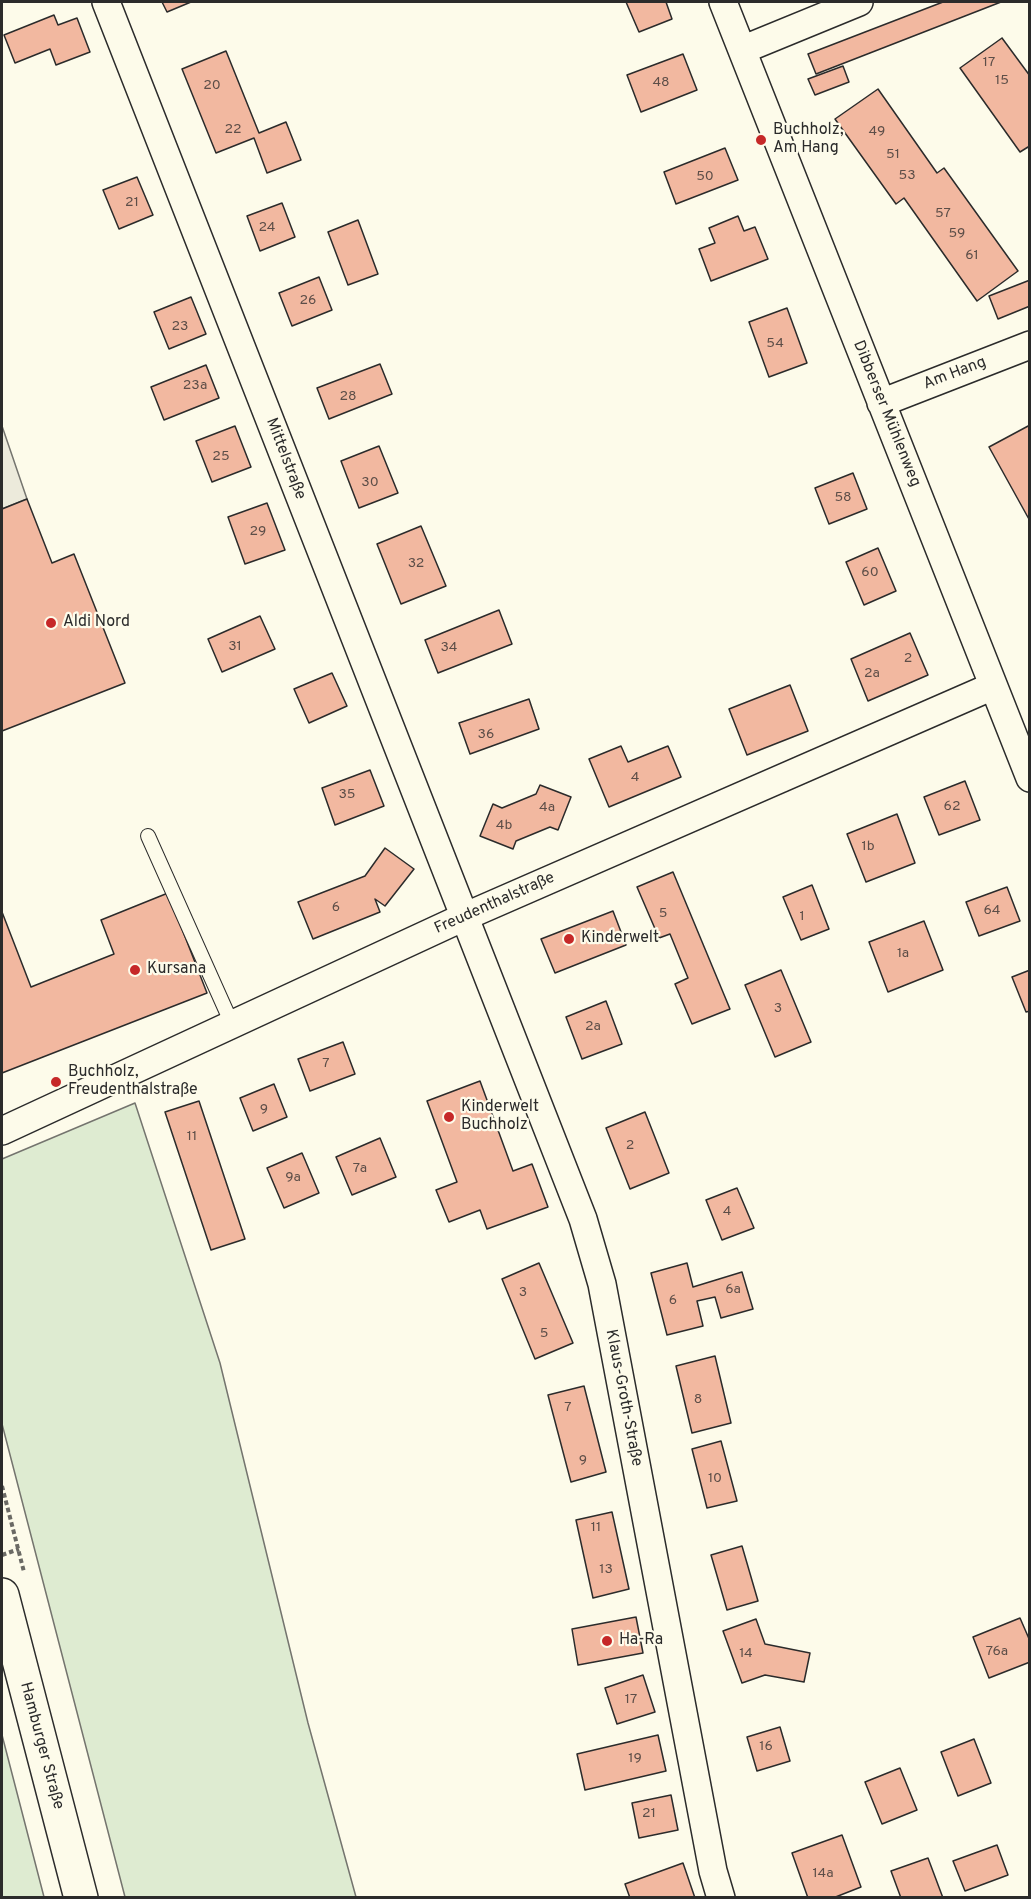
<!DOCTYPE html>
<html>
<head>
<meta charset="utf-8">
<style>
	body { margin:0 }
	#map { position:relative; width:1031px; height:1899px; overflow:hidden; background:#fdfbea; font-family:Overpass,sans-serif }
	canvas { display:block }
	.frame { position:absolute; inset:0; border:3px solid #2b2b2b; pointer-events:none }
</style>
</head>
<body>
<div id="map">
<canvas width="1031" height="1899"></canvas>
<div class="frame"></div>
</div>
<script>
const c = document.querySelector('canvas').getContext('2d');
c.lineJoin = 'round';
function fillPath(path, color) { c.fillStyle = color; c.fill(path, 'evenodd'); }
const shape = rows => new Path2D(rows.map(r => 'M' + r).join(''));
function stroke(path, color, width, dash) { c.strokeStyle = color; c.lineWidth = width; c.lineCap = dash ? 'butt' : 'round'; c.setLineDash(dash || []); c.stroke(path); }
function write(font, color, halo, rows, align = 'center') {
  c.font = font + ' Overpass,sans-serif'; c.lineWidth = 4.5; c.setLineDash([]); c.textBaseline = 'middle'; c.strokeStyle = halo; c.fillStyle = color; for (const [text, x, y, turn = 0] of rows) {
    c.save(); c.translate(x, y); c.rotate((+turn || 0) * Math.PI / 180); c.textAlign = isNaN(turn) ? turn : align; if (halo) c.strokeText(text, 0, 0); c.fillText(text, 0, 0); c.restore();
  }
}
const green = shape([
	[135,1103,220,1363,308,1723,356,1897,125,1897,2,1424,2,1159,135,1103],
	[2,1735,44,1897,2,1897,2,1735]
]);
fillPath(green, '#deebd1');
stroke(green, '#74746e', 1.5);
const parking = shape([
	[2,426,27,499,2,509,2,426]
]);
fillPath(parking, '#eceadb');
stroke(parking, '#74746e', 1.5);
const building = shape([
	[162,2,191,2,167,12,162,2],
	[626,2,666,2,672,19,639,32,626,2],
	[943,2,1001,2,816,74,808,54,943,2],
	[54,15,58,25,77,18,90,52,56,65,50,49,15,63,4,35,54,15],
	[1002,38,1030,76,1030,149,1028,147,1020,152,960,68,1002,38],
	[226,51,259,133,286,122,301,160,267,173,254,138,216,153,182,69,226,51],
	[683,54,697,90,641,112,627,75,683,54],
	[843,66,849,82,815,95,808,79,843,66],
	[878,89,937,173,944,168,1018,271,977,301,904,198,896,204,835,119,878,89],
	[725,148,738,180,676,204,664,172,725,148],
	[137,177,153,215,119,229,103,190,137,177],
	[282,203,295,237,260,251,247,216,282,203],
	[738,216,744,231,755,227,768,259,711,281,699,249,715,243,709,228,738,216],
	[358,220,378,274,348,285,328,232,358,220],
	[319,277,332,310,292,326,279,293,319,277],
	[1030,280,1030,306,998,319,989,296,1030,280],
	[191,297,206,334,169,349,154,312,191,297],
	[787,308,807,363,769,377,749,322,787,308],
	[380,364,392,394,329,419,317,388,380,364],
	[206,365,219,398,164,420,151,387,206,365],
	[1030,425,1030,521,989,447,1030,425],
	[235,426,251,467,212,482,196,441,235,426],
	[379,446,398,493,359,508,341,461,379,446],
	[853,473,867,509,829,524,815,488,853,473],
	[27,499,52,563,74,554,125,683,2,731,2,509,27,499],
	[267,503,285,550,245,564,228,517,267,503],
	[421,526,446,586,401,604,377,544,421,526],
	[878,548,896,591,864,605,846,562,878,548],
	[499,610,512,644,438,673,425,640,499,610],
	[260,616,275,649,222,672,208,639,260,616],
	[910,633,928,675,868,701,851,659,910,633],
	[332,673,347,706,309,723,294,689,332,673],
	[790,685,808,731,747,755,729,709,790,685],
	[529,699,539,729,470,754,459,723,529,699],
	[621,746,628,762,668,746,681,777,609,807,589,759,621,746],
	[370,770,384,806,335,825,322,788,370,770],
	[965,781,980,820,939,835,924,797,965,781],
	[540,785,571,797,558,830,550,827,516,841,513,849,480,836,493,804,502,808,536,794,540,785],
	[897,814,915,863,866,882,847,834,897,814],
	[385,848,414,869,385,906,375,899,380,912,313,939,298,902,365,876,385,848],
	[673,872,730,1009,692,1024,675,984,688,978,670,934,659,938,637,887,673,872],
	[812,885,829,929,801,940,783,897,812,885],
	[1007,887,1020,921,979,936,966,902,1007,887],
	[168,893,207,993,2,1073,2,912,31,987,114,954,101,920,168,893],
	[613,911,626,945,555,973,541,939,613,911],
	[924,921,943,970,888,992,869,942,924,921],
	[781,970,811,1042,775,1057,745,985,781,970],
	[1030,970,1030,1011,1026,1012,1012,977,1030,970],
	[606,1001,622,1044,582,1059,566,1017,606,1001],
	[343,1042,355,1074,310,1091,298,1059,343,1042],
	[480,1081,513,1171,532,1164,548,1207,487,1229,480,1210,449,1222,436,1190,457,1182,427,1101,480,1081],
	[274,1084,287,1117,253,1131,240,1098,274,1084],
	[199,1101,245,1239,211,1250,165,1112,199,1101],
	[645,1112,669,1173,630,1189,606,1128,645,1112],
	[380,1138,396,1177,352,1195,336,1157,380,1138],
	[302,1153,319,1193,284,1208,267,1168,302,1153],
	[737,1188,754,1228,722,1240,706,1200,737,1188],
	[539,1263,573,1343,535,1359,502,1279,539,1263],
	[687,1263,693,1287,742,1272,753,1309,721,1318,715,1297,697,1301,703,1326,667,1335,651,1273,687,1263],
	[715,1356,731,1423,692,1433,676,1366,715,1356],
	[584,1386,606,1472,571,1482,548,1395,584,1386],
	[721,1441,737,1501,707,1508,692,1449,721,1441],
	[612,1512,629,1589,593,1598,576,1520,612,1512],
	[742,1546,758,1601,727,1610,711,1555,742,1546],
	[636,1617,643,1653,578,1665,572,1629,636,1617],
	[1020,1618,1030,1641,1030,1662,989,1678,973,1637,1020,1618],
	[756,1619,765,1644,810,1653,804,1682,765,1675,742,1683,723,1631,756,1619],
	[643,1675,655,1712,617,1724,605,1688,643,1675],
	[780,1727,790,1761,757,1771,747,1737,780,1727],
	[658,1735,666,1771,585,1790,577,1754,658,1735],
	[974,1739,991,1783,958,1796,941,1752,974,1739],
	[900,1768,917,1810,882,1824,865,1782,900,1768],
	[671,1795,678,1830,639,1838,632,1803,671,1795],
	[842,1835,861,1887,833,1898,808,1898,792,1853,842,1835],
	[997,1845,1008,1875,965,1891,953,1861,997,1845],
	[928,1858,943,1898,901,1898,891,1871,928,1858],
	[683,1863,695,1898,630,1898,625,1884,683,1863]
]);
fillPath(building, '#f2b8a0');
stroke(building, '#2b2b2b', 1.5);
const lane = shape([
	[148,836,232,1024]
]);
const street = shape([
	[106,2,583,1219,602,1284,713,1871,721,1898],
	[723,2,1030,778],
	[742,50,859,2],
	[881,403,1030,345],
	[2,1131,464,917,993,686]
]);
const secondary = shape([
	[2,1595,81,1898]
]);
stroke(lane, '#2b2b2b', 16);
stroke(street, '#2b2b2b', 30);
stroke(secondary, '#2b2b2b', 36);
stroke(shape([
	[2,1486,24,1572],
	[2,1555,19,1549]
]), '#6a6964', 4, [4.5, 3]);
stroke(lane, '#fdfbea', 14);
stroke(street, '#fdfbea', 27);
stroke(secondary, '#fdfbea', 33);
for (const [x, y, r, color] of [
	[761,140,6,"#c62828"],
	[51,623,6,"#c62828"],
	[569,939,6,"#c62828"],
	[135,970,6,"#c62828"],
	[56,1082,6,"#c62828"],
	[449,1117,6,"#c62828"],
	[607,1641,6,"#c62828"]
]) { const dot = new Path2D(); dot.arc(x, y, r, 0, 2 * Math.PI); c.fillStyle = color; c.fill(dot); stroke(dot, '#fdfbea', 2); }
write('14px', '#5d4e48', null, [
	["17",989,63],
	["15",1002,81],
	["48",661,83],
	["20",212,86],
	["22",233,130],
	["49",877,132],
	["51",893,155],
	["53",907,176],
	["50",705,177],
	["21",132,203],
	["57",943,214],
	["24",267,228],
	["59",957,234],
	["61",972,256],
	["26",308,301],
	["23",180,327],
	["54",775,344],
	["23a",195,386],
	["28",348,397],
	["25",221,457],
	["30",370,483],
	["58",843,498],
	["29",258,532],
	["32",416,564],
	["60",870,573],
	["31",235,647],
	["34",449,648],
	["2",908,659],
	["2a",872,674],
	["36",486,735],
	["4",635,778],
	["35",347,795],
	["62",952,807],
	["4a",547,808],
	["4b",504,826],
	["1b",868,847],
	["6",336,908],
	["64",992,911],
	["5",663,914],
	["1",802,917],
	["1a",903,954],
	["3",778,1009],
	["2a",593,1027],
	["7",326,1064],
	["9",264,1110],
	["11",192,1137],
	["2",630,1146],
	["7a",360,1169],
	["9a",293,1178],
	["4",727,1212],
	["6a",733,1290],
	["3",523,1293],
	["6",673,1301],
	["5",544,1334],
	["8",698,1400],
	["7",568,1408],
	["9",583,1461],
	["10",715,1479],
	["11",596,1528],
	["13",606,1570],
	["76a",997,1652],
	["14",746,1654],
	["17",631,1700],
	["16",766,1747],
	["19",635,1759],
	["21",649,1814],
	["14a",823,1874]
]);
write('16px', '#2b2b2b', '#fdfbea', [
	["Buchholz,",773,131],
	["Am Hang",773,149],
	["Aldi Nord",63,623],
	["Kinderwelt",581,939],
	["Kursana",147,970],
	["Buchholz,",68,1073],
	["Freudenthalstraße",68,1091],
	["Kinderwelt",461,1108],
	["Buchholz",461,1126],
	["Ha-Ra",619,1641]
], 'left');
write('16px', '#2b2b2b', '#fdfbea', [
	["Am Hang",955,374,-21],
	["Dibberser Mühlenweg",886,414,68],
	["Mittelstraße",285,459,69],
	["Freudenthalstraße",495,904,-24],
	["Klaus-Groth-Straße",623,1398,79],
	["Hamburger Straße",41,1746,75]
]);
</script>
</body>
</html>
